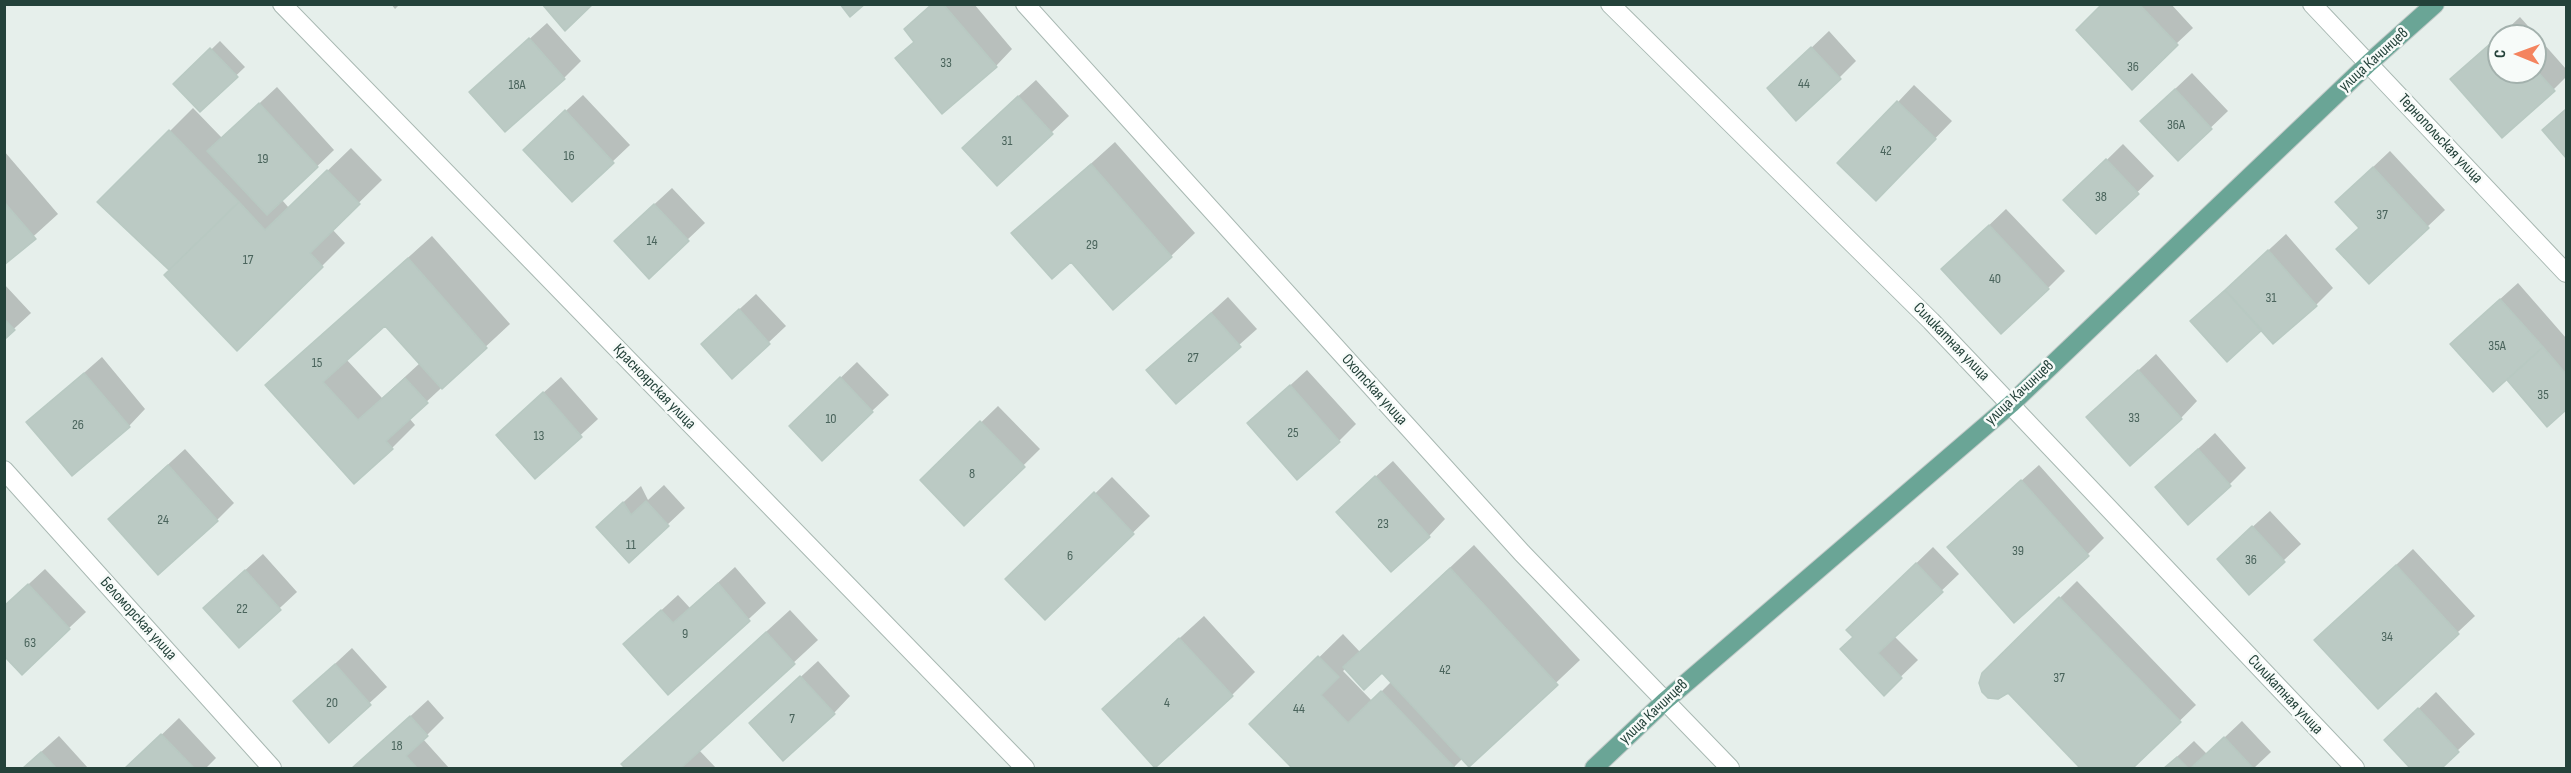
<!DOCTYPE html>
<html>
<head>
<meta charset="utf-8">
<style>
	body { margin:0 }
	#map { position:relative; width:2571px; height:773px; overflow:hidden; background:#e6efeb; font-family:"Sofia Sans Condensed",sans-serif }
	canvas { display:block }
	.frame { position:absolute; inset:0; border:6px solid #24423a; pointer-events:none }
	.north { position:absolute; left:2487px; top:24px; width:60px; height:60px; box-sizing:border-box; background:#f7fbf9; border:2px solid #a3b1ad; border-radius:50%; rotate:271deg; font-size:16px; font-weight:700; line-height:24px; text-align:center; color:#24423a }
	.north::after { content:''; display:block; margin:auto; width:21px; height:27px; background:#f4845f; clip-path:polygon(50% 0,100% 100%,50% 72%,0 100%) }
</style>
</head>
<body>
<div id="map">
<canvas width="2571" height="773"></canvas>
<div class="frame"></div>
<div class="north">С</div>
</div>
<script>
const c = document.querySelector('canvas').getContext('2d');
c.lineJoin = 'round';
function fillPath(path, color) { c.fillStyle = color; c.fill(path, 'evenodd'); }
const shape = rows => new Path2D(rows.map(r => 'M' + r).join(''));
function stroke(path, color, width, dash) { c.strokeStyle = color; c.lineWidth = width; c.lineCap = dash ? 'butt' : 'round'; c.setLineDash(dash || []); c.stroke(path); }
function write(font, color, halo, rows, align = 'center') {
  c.font = font + ' "Sofia Sans Condensed",sans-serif'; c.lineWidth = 5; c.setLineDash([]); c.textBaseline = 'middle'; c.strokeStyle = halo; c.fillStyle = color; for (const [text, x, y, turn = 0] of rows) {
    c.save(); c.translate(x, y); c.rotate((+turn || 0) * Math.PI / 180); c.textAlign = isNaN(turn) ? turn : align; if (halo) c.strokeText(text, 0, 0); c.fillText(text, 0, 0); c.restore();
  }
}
fillPath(shape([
	[391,4,400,4,395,9],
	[932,4,974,4,1012,49,996,66,897,59,915,41],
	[2104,4,2171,4,2193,28,2176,44],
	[2520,17,2566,69,2566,77,2553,90,2453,80,2499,36,2499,72,2535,72,2535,36,2500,36],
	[547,23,581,61,564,78,471,92],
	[1829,31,1856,61,1839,78,1786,72],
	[220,41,245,67,200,110,176,84],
	[2192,73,2228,111,2178,159,2159,104],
	[1036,80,1069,116,997,184,980,131],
	[1914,85,1952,121,1893,182,1898,102],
	[277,87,334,150,282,200,289,208,351,148,382,180,332,229,345,243,322,266,171,270,99,202,193,108,222,138],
	[583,95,630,145,572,200,542,133],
	[2566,109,2566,155,2544,130],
	[1115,142,1195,233,1171,256,1014,233],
	[2123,144,2154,176,2096,232,2066,200],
	[4,151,58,214,4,263],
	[2390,151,2445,210,2369,282,2354,185],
	[672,188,705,223,649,276,633,224],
	[2006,209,2065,271,2048,288,1960,253],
	[2286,234,2333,288,2316,305,2262,328,2192,321],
	[432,236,510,324,409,418,415,425,392,448,267,385],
	[385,324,420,363,382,398,346,359],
	[2518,283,2566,338,2566,408,2547,425,2507,378,2469,327],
	[4,284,31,313,4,338],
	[756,294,786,326,732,377,720,327],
	[1228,297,1257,329,1176,401,1148,370],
	[2156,354,2197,401,2181,418,2088,417],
	[102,357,145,409,129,426,28,422],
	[857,362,889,395,872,411,808,409],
	[1307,370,1356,424,1339,441,1249,423],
	[561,377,598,419,535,477,515,418],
	[998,406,1040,449,964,524,922,480],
	[2215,433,2246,468,2229,485,2157,487],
	[185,449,234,503,217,520,127,502],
	[1393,461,1445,519,1429,536,1355,495],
	[2039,465,2104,538,2088,554,1965,531],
	[1112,477,1150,516,1045,618,1008,579],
	[664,485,685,508,629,561,615,510,641,486,648,500],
	[2270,511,2301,544,2249,593,2236,542],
	[1474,545,1580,660,1469,765,1463,758,1453,768,1294,768,1251,724,1343,634,1360,652],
	[1346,668,1382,671,1392,681,1372,701,1343,671],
	[1933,547,1959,574,1894,636,1918,660,1884,693,1855,637,1865,613],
	[2413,549,2475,616,2378,707,2333,624],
	[263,554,297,592,239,646,222,591],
	[735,567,766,603,669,693,642,628,678,595,690,608],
	[45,569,86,612,69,628,4,607],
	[2077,581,2196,705,2131,768,2081,768,2009,691,1983,674],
	[790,610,818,640,699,750,716,768,627,768,623,764,646,741],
	[1204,616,1255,672,1232,695,1127,686],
	[352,648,387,687,329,740,295,701],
	[818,661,850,696,834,713,768,707],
	[2436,692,2475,734,2439,768,2412,768,2386,740],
	[428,700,444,718,423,739,449,768,354,768],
	[179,718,216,758,206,768,127,768],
	[2242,721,2271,752,2254,768,2165,768,2194,741,2207,754],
	[59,736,88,768,23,768]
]), '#0003');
const building = shape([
	[542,4,593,4,565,31,542,4],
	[840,4,865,4,850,17,840,4],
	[932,4,943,4,997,67,942,114,895,58,914,42,904,29,932,4],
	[2102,4,2139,4,2178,45,2132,90,2076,30,2102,4],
	[2499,36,2499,72,2535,72,2535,69,2555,91,2502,138,2450,79,2499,36],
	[529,38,565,79,505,132,469,92,529,38],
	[1811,47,1841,79,1796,121,1767,88,1811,47],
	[210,48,238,77,200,112,173,84,210,48],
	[2175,89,2212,129,2178,161,2140,121,2175,89],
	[1018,96,1053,134,997,186,962,148,1018,96],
	[1897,101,1936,139,1876,201,1837,163,1897,101],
	[259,103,318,167,267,215,207,151,259,103],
	[2566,109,2566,158,2542,130,2566,109],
	[565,110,614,163,572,202,523,150,565,110],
	[169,130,239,202,169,270,97,202,169,130],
	[2106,159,2139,194,2096,234,2063,200,2106,159],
	[1091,164,1172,257,1113,310,1071,262,1052,279,1011,233,1091,164],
	[2373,167,2429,228,2369,284,2336,249,2359,228,2335,202,2373,167],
	[327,170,360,204,310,253,323,267,237,351,164,275,239,202,265,230,327,170],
	[4,202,36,239,4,265,4,202],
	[654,204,689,241,649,279,614,241,654,204],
	[1989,225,2049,289,2001,334,1941,269,1989,225],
	[2268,250,2317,306,2273,344,2225,290,2268,250],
	[408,258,487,348,442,389,385,326,323,382,358,420,405,378,428,403,386,441,393,449,354,484,265,385,408,258],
	[2225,290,2262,330,2227,362,2190,321,2225,290],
	[2500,299,2543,347,2493,392,2450,344,2500,299],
	[739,309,770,344,732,379,701,344,739,309],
	[1211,313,1241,347,1176,404,1146,370,1211,313],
	[4,319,15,330,4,340,4,319],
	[2543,347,2566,374,2566,410,2547,427,2507,380,2543,347],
	[2138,370,2182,419,2130,466,2086,417,2138,370],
	[84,373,130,427,72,476,26,422,84,373],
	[840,377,873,412,822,461,789,426,840,377],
	[1290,385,1340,442,1297,480,1247,423,1290,385],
	[543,392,582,437,535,479,496,435,543,392],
	[980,421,1025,467,964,526,920,480,980,421],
	[2198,449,2231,486,2188,525,2155,487,2198,449],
	[168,465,218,521,158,575,108,519,168,465],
	[1375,476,1430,537,1391,572,1336,512,1375,476],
	[2021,480,2089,556,2014,623,1947,547,2021,480],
	[1094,492,1134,534,1045,620,1005,579,1094,492],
	[646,501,669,526,629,563,596,527,623,502,631,515,646,501],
	[2252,526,2285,562,2249,595,2217,559,2252,526],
	[1916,563,1943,592,1878,653,1902,678,1884,696,1840,649,1853,637,1846,630,1916,563],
	[2396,565,2459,634,2378,709,2314,640,2396,565],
	[1450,568,1558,685,1469,767,1382,673,1364,690,1343,667,1450,568],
	[245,570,281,610,239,648,203,608,245,570],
	[718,583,750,621,668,695,623,644,661,610,673,623,718,583],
	[28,584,70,629,22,675,4,656,4,606,28,584],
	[2059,597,2181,722,2133,768,2080,768,2008,693,1998,699,1988,698,1982,692,1979,683,1982,673,2059,597],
	[766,632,795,664,681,768,625,768,621,764,766,632],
	[1179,638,1233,696,1155,768,1102,709,1179,638],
	[1318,656,1339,677,1321,695,1348,723,1381,691,1455,768,1292,768,1249,724,1318,656],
	[335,664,371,705,329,743,293,701,335,664],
	[800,676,835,714,783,761,749,723,800,676],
	[2418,708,2459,752,2442,768,2410,768,2384,740,2418,708],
	[410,716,428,736,406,756,417,768,352,768,410,716],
	[161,734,194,768,125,768,161,734],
	[2224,737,2253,768,2191,768,2224,737],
	[41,752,56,768,23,768,41,752],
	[2177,757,2188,768,2164,768,2177,757]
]);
fillPath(building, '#bbcac4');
stroke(building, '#b8c9c2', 1.5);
const minor = shape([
	[282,4,1025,768],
	[1025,4,1522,553,1730,768],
	[1610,4,1931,321,2355,768],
	[2312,4,2566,273],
	[4,470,272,768]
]);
const major = shape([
	[1594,768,1665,701,2011,404,2369,63,2435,4]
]);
stroke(minor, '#a8b8b2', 20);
stroke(major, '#c2cac8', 20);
stroke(minor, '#fff', 18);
stroke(major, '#6aa596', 18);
write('14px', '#4a645c', null, [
	["33",946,63],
	["36",2133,67],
	["44",1804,84],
	["18А",517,85],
	["36А",2176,125],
	["31",1007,141],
	["42",1886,151],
	["16",569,156],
	["19",263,159],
	["38",2101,197],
	["37",2382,215],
	["14",652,241],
	["29",1092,245],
	["17",248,260],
	["40",1995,279],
	["31",2271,298],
	["35А",2497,346],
	["27",1193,358],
	["15",317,363],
	["35",2543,395],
	["33",2134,418],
	["10",831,419],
	["26",78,425],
	["25",1293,433],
	["13",539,436],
	["8",972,474],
	["24",163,520],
	["23",1383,524],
	["11",631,545],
	["39",2018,551],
	["6",1070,556],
	["36",2251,560],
	["22",242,609],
	["9",685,634],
	["34",2387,637],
	["63",30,643],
	["42",1445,670],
	["37",2059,678],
	["20",332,703],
	["4",1167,703],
	["44",1299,709],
	["7",792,719],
	["18",397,746]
]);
write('16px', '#24423a', '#f7fbf9', [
	["улица Качинцев",2374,60,-42],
	["Тернопольская улица",2440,139,47],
	["Силикатная улица",1951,342,46],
	["Красноярская улица",654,387,46],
	["Охотская улица",1374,390,48],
	["улица Качинцев",2020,393,-43],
	["Беломорская улица",138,619,48],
	["Силикатная улица",2285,695,47],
	["улица Качинцев",1654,712,-43]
]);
</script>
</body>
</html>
